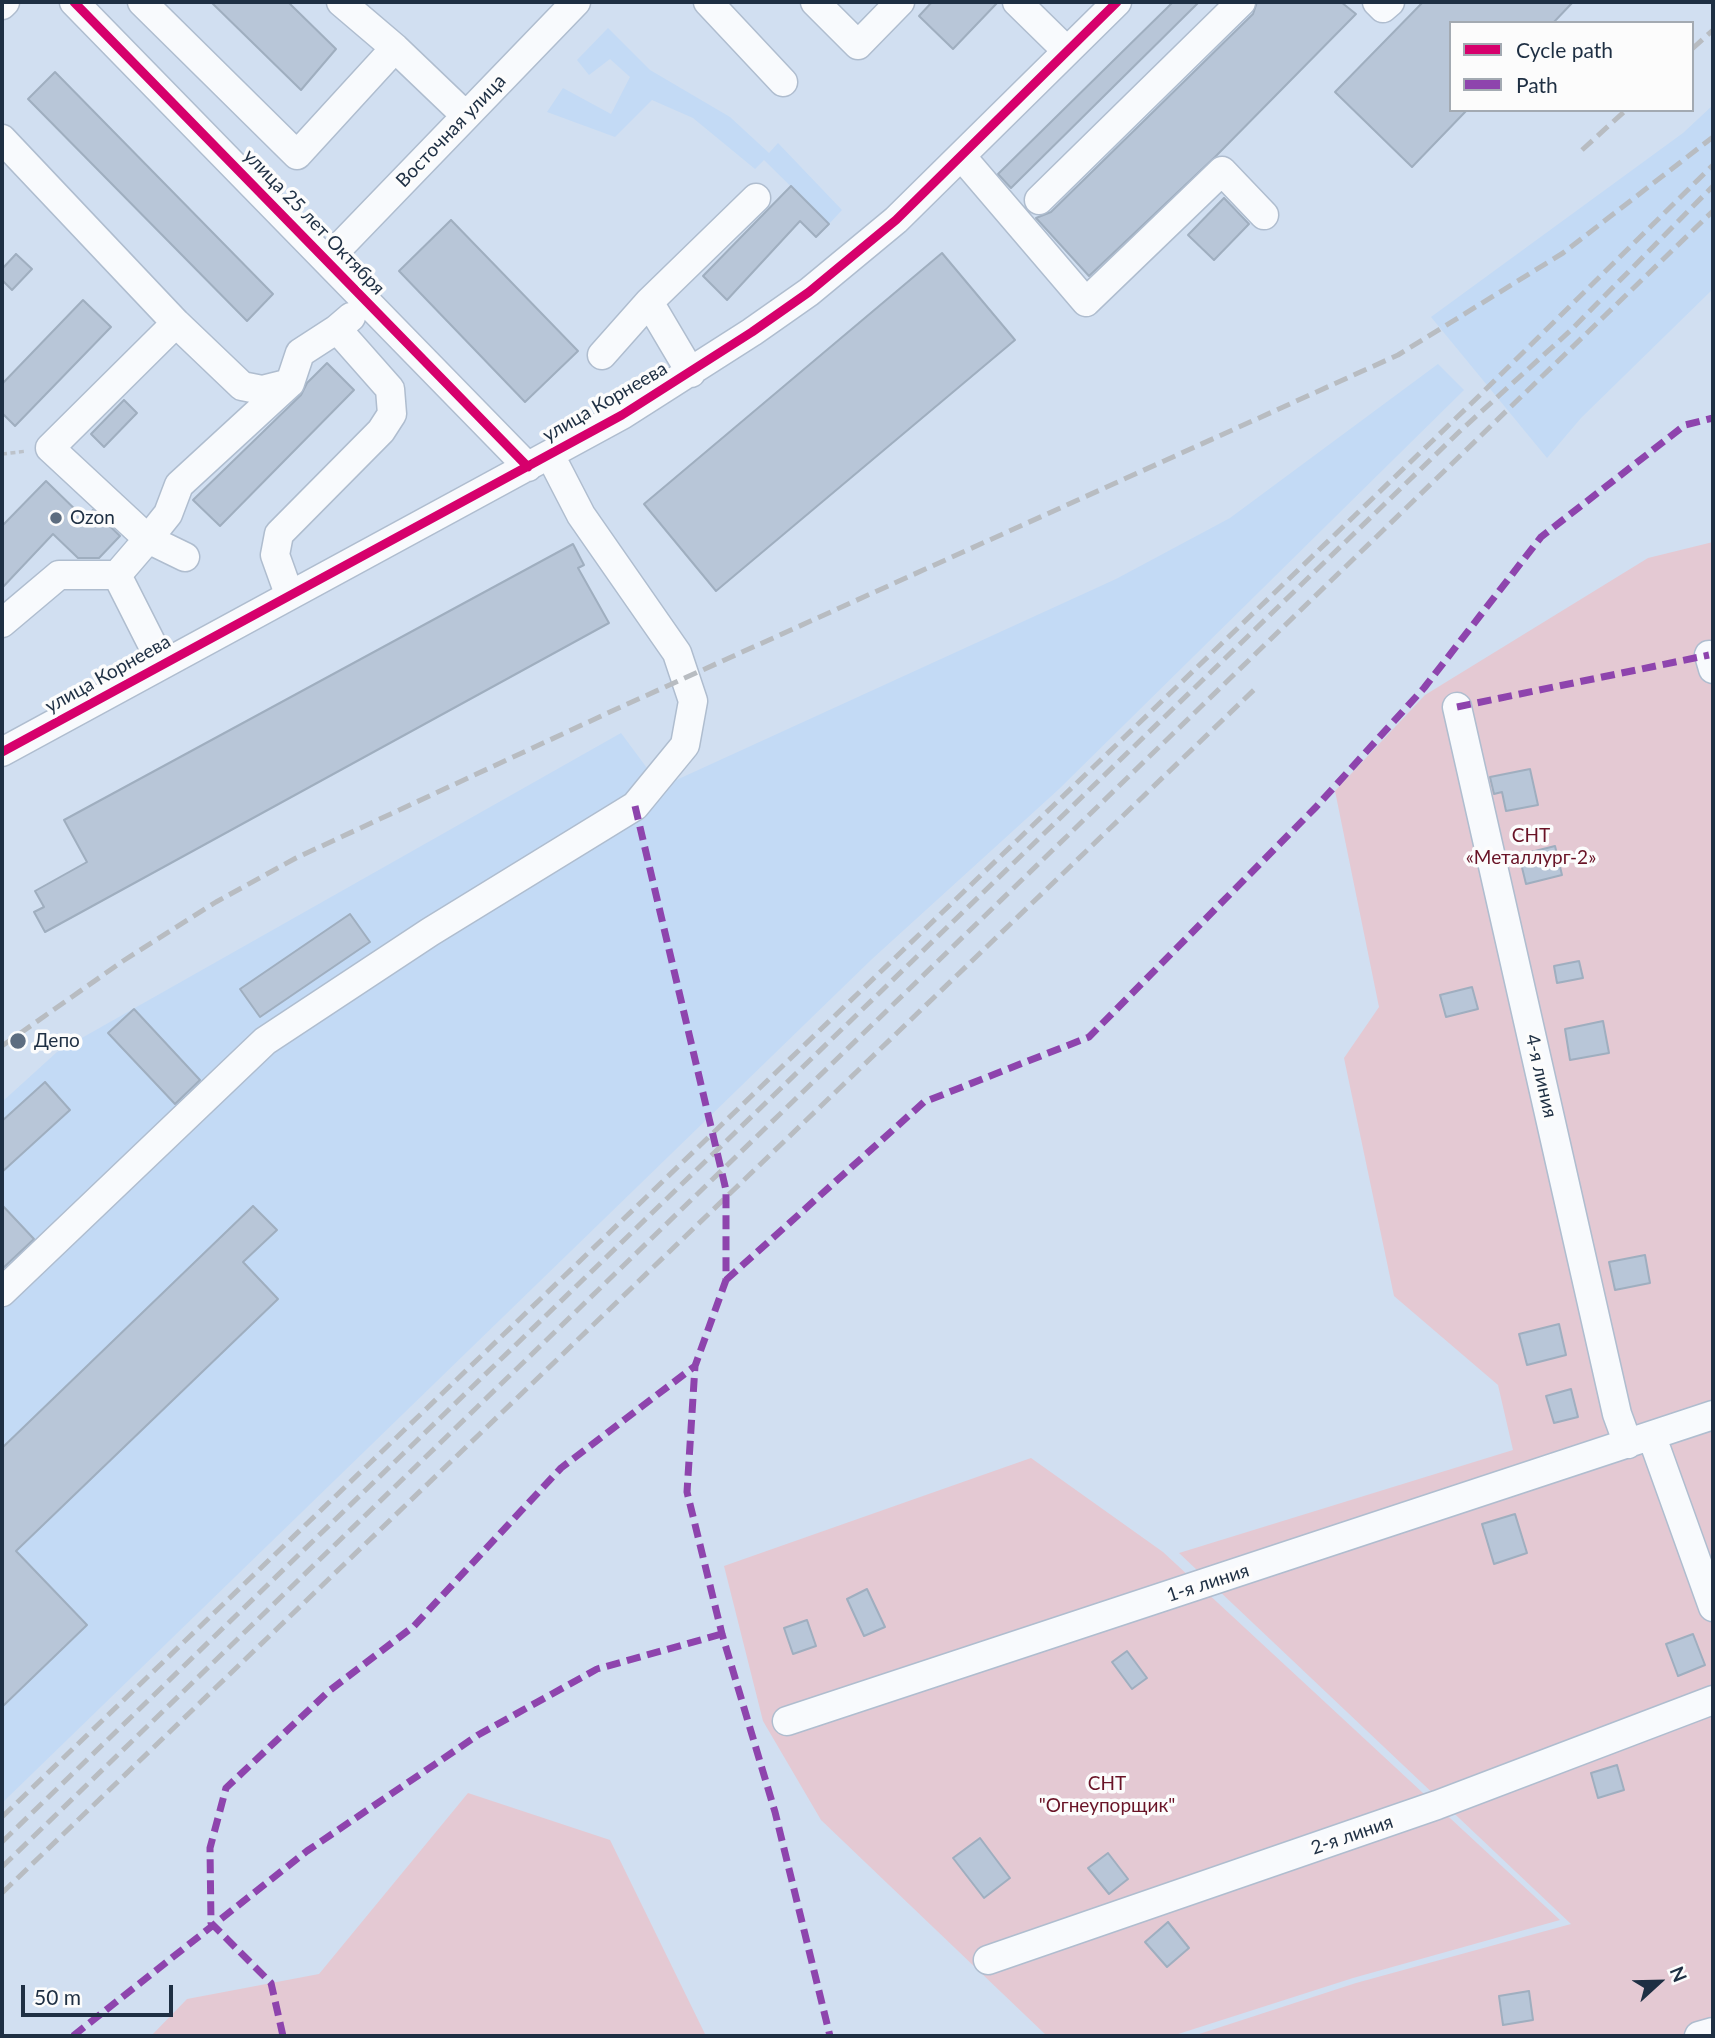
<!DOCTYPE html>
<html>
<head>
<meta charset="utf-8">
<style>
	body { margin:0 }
	#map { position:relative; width:1715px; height:2038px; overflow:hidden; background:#d1dff1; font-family:Lato,sans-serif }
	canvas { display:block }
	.frame { position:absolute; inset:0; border:4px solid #1e2f43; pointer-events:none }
	.legend { position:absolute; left:1449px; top:21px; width:245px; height:91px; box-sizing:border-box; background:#fcfcfc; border:2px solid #a3aab2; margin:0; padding:9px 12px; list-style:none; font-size:21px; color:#1e2f43 }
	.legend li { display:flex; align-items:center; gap:14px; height:35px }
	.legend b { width:35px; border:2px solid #a3aab2 }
	.north { position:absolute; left:1624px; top:1947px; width:70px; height:70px; -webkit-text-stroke:5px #fcfcfc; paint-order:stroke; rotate:68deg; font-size:19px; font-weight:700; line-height:28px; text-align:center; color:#1e2f43 }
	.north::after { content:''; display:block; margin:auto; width:24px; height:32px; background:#1e2f43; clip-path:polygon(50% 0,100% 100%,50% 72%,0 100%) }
	.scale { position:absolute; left:21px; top:1985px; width:152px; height:32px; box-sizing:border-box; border:4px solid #1e2f43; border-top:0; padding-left:9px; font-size:21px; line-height:24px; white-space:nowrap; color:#1e2f43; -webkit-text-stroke:5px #fcfcfc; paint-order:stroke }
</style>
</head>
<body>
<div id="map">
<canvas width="1715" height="2038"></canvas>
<div class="frame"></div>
<ul class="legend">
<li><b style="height:9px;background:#d6006c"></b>Cycle path</li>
<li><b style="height:9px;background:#8e44ad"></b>Path</li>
</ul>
<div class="north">N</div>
<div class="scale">50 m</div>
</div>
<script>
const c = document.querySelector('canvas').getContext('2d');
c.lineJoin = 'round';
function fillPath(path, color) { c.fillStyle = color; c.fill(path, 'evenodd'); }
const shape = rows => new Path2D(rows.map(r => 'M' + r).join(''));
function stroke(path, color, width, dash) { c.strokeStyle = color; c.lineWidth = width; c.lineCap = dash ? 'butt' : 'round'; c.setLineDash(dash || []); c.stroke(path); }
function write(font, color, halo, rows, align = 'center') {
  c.font = font + ' Lato,sans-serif'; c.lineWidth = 7; c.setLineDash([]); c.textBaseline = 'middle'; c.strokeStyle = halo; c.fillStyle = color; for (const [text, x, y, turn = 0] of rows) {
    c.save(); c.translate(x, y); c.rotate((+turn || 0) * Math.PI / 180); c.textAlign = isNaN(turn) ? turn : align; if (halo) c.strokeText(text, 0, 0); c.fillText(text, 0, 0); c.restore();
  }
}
fillPath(shape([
	[608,28,650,70,730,117,769,153,778,143,842,210,829,224,764,160,755,169,693,118,652,100,615,137,547,112,563,88,611,114,630,77,610,59,589,75,577,60],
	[1713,105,1713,289,1581,418,1547,458,1431,317,1683,133],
	[1438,364,1464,390,1059,789,872,959,2,1803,2,1102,57,1052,621,733,661,787,1116,579,1230,518]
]), '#c3daf5');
fillPath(shape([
	[1713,542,1713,2036,1193,2036,1356,1983,1571,1924,1179,1553,1513,1450,1498,1385,1394,1296,1344,1058,1379,1007,1335,791,1425,695,1648,558],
	[1031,1458,1163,1552,1560,1920,1353,1978,1172,2036,1047,2036,821,1820,763,1721,724,1566],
	[468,1793,610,1840,706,2036,151,2036,187,1999,319,1974]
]), '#e4c9d3');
const building = shape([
	[211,2,288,2,336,49,301,90,211,2],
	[932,2,998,2,953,49,919,16,932,2],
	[1173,2,1199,2,1011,188,998,174,1173,2],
	[1257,2,1341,2,1356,14,1215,157,1089,276,1036,218,1051,212,1253,14,1257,2],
	[1423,2,1573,2,1553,23,1451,23,1451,110,1467,110,1412,167,1335,92,1423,2],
	[55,72,273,294,247,321,28,99,55,72],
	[791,186,829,224,816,237,800,221,727,300,703,276,791,186],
	[1224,198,1249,224,1214,260,1188,235,1224,198],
	[451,220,578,351,525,402,399,271,451,220],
	[942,253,1015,340,716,591,644,504,942,253],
	[16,254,32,269,12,290,2,280,2,269,16,254],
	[83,300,111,327,15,426,2,413,2,384,83,300],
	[327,363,354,390,220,526,193,500,301,395,307,383,327,363],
	[124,400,137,413,104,447,91,434,124,400],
	[46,481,85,519,93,510,120,536,99,558,78,558,53,534,2,588,2,526,46,481],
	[573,544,584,565,578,568,609,623,45,932,34,912,44,907,35,891,87,862,64,820,573,544],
	[1530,769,1538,805,1506,811,1502,792,1494,794,1490,777,1530,769],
	[1555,846,1562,875,1526,884,1519,855,1555,846],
	[350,914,370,942,260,1017,240,989,350,914],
	[1579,961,1583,978,1557,983,1554,966,1579,961],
	[1472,987,1478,1009,1446,1017,1440,995,1472,987],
	[134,1009,200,1080,175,1104,108,1033,134,1009],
	[1603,1021,1609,1053,1570,1060,1565,1029,1603,1021],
	[45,1082,70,1110,2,1172,2,1121,45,1082],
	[2,1205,34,1239,2,1269,2,1205],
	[253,1206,277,1230,243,1262,278,1299,16,1551,87,1625,2,1707,2,1448,253,1206],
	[1645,1255,1650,1283,1615,1290,1609,1262,1645,1255],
	[1559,1324,1566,1355,1527,1365,1519,1334,1559,1324],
	[1571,1389,1578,1417,1554,1423,1546,1396,1571,1389],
	[1515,1514,1527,1553,1494,1564,1482,1524,1515,1514],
	[867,1589,885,1627,864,1636,847,1599,867,1589],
	[807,1620,816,1646,793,1654,784,1628,807,1620],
	[1693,1634,1705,1665,1678,1676,1666,1644,1693,1634],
	[1127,1651,1147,1678,1132,1689,1112,1662,1127,1651],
	[1617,1765,1624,1790,1598,1798,1591,1773,1617,1765],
	[980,1838,1010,1878,984,1898,953,1858,980,1838],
	[1108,1853,1128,1879,1109,1894,1088,1868,1108,1853],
	[1168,1922,1189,1948,1167,1967,1145,1942,1168,1922],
	[1529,1991,1533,2020,1503,2025,1499,1996,1529,1991]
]);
fillPath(building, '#b8c6d8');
stroke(building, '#9faebf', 2);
const minor = shape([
	[74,2,528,467],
	[142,2,297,155,395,48],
	[341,2,395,48,465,115],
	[708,2,783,82],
	[815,2,858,45,900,2],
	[1017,2,1067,51],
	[1377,2,1383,8,1390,2],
	[2,5,5,2],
	[2,139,176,323,242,386,262,390,290,383,300,353,337,329],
	[962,157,1086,302,1222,171,1264,215],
	[1039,200,1241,2],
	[327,260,576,2],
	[176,323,50,448,148,539,168,514,179,485,290,383],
	[602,355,649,302],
	[691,373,649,302,756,198],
	[117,575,148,539,185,557],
	[289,594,275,555,279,534,381,431,392,414,390,389,337,329,351,317],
	[2,623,59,575,117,575,162,664],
	[1709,655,1713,669],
	[1457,707,1617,1414,1628,1444],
	[2,752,622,415,752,332,809,292,896,220,1117,2],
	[2,1292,265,1041,430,932,635,806,685,745,693,701,677,653,581,515,550,455],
	[1652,1437,1713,1607],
	[787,1721,1713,1415],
	[988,1960,1437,1805,1713,1700],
	[1699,2036,1713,2032]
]);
stroke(minor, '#afbdcf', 31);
stroke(shape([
	[2,454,27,451]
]), '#bcc2ca', 3.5, [5, 3.5]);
stroke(minor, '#f8fafd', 28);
stroke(shape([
	[1692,49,1713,30],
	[1582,150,1626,110],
	[2,1046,123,961,216,902,296,858,612,711,1398,355,1563,253,1713,137],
	[2,1817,1479,396,1713,165],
	[2,1842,1460,431,1570,331,1713,186],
	[2,1867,1713,211],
	[2,1893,1258,686]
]), '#b8bcc1', 5, [14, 7]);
stroke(shape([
	[1457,707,1709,655],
	[635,806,726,1190,726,1280,695,1366,687,1492,722,1634,775,1812,830,2036],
	[726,1280,924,1102,1089,1037,1316,807,1424,688,1541,537,1685,425,1713,418],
	[73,2036,307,1851,478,1735,597,1669,722,1634],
	[283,2036,271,1983,211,1923,210,1848,226,1788,329,1691,414,1626,561,1468,695,1366]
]), '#8e44ad', 7, [14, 7]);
stroke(shape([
	[74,2,528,467],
	[2,752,622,415,752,332,809,292,896,220,1117,2]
]), '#d6006c', 9);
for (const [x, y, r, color] of [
	[56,518,7,"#5d6d80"],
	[18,1041,9,"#5d6d80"]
]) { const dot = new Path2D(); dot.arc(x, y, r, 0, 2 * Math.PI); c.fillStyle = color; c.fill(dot); stroke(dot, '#fcfcfc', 2.5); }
write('19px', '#1e2f43', '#fcfcfc', [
	["Восточная улица",451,131,-46],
	["улица 25 лет Октября",314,222,46],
	["улица Корнеева",605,402,-30],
	["улица Корнеева",108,674,-29],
	["4-я линия",1541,1076,77],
	["1-я линия",1208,1583,-18],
	["2-я линия",1352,1835,-19]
]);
write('19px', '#1e2f43', '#fcfcfc', [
	["Ozon",70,518],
	["Депо",34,1041]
], 'left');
write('19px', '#691326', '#fcfcfc', [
	["СНТ",1531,836],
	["«Металлург-2»",1531,858],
	["СНТ",1107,1784],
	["\"Огнеупорщик\"",1107,1806]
]);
</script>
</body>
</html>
